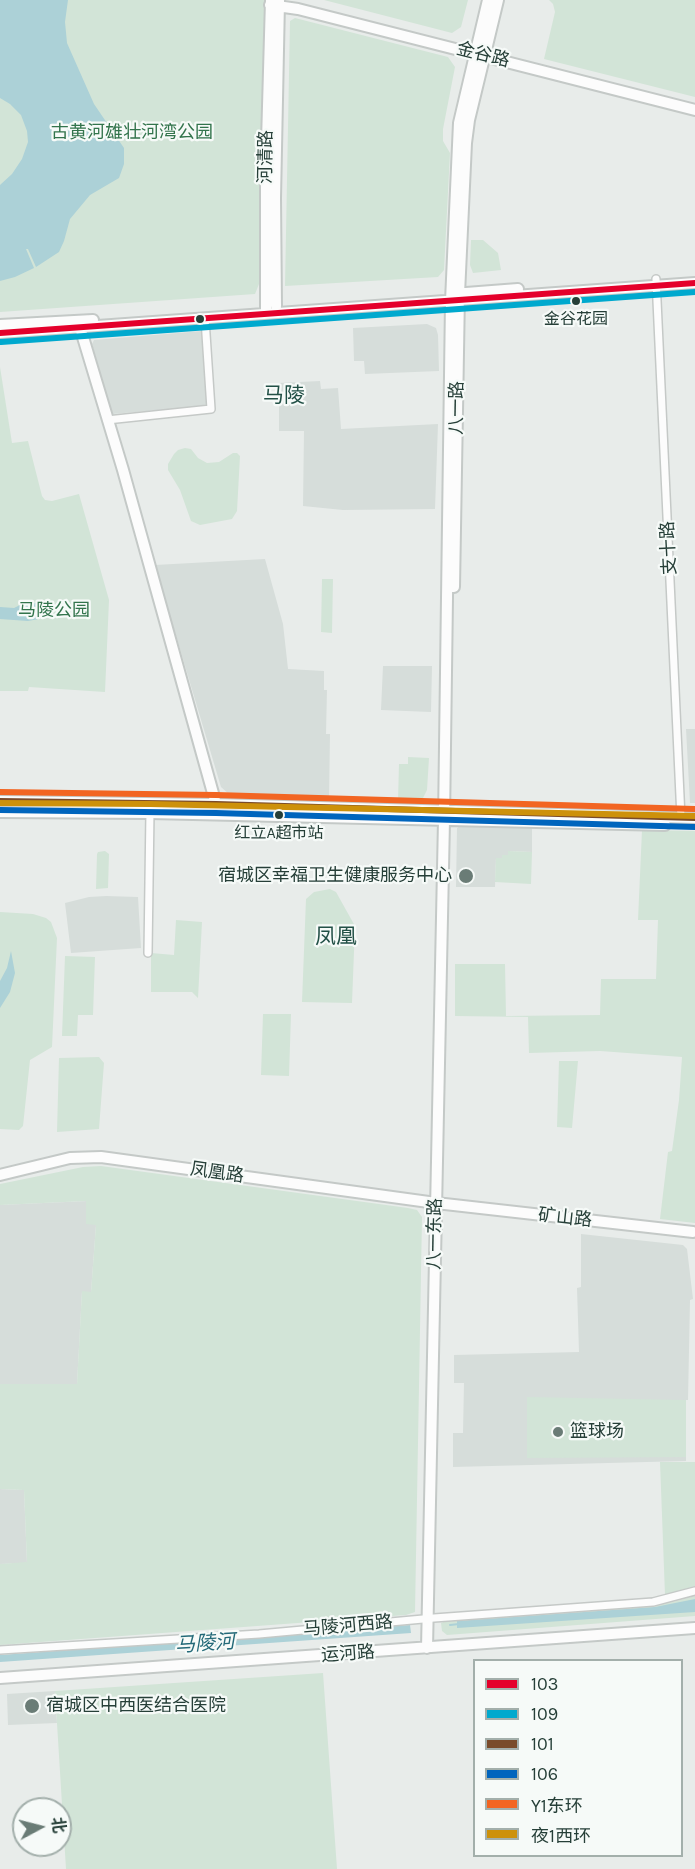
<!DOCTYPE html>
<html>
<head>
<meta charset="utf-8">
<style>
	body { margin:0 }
	#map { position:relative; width:695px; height:1869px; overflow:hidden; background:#e8ecea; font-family:Karla,"Noto Sans SC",sans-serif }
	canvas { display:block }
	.legend { position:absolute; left:473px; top:1659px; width:210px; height:198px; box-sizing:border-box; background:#f6faf8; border:2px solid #a3afab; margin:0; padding:8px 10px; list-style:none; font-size:18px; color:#263f38 }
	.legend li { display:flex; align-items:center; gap:12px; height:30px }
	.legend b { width:30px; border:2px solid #a3afab }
	.north { position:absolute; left:12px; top:1797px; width:60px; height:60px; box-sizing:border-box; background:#f6faf8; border:2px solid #a3afab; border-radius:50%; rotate:83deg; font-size:16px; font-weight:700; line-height:24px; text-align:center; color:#263f38 }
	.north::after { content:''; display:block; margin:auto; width:21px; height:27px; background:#6a7c76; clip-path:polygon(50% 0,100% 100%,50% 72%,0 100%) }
</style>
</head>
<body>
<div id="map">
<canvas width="695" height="1869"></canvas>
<ul class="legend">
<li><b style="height:8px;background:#e4002b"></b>103</li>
<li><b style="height:8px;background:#00a9ce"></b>109</li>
<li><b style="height:8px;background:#7a4b2a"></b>101</li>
<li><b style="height:8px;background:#0065bd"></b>106</li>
<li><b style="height:8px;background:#f26522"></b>Y1东环</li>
<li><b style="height:8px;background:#cd910b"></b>夜1西环</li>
</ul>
<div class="north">北</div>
</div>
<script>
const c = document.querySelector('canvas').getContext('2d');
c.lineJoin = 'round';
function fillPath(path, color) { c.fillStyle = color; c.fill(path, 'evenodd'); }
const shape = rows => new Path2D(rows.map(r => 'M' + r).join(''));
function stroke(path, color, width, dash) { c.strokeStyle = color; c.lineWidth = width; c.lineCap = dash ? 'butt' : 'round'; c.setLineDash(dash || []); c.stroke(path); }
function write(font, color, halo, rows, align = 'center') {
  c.font = font + ' Karla,"Noto Sans SC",sans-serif'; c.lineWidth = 4.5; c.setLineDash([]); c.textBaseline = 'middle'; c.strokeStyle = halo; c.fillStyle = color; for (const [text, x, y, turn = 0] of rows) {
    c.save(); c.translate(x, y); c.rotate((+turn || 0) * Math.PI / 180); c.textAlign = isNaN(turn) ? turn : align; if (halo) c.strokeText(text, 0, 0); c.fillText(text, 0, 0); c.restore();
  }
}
fillPath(shape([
	[427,324,436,328,438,335,439,371,365,374,364,361,354,361,353,328],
	[202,331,207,406,112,414,92,344,94,340],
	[320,381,321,389,338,388,341,429,438,424,435,509,343,510,303,506,304,431,279,431,279,383],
	[265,559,283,624,288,669,324,671,324,690,327,690,326,734,330,734,329,799,231,796,221,787,155,565],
	[383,666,432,666,431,712,381,710],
	[686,729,695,729,695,803,690,803],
	[461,825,532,828,532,852,508,851,508,855,502,858,496,858,495,887,456,887,457,828],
	[106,896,138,897,141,948,71,953,65,903,89,897],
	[87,1201,96,1225,91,1292,82,1292,77,1384,0,1384,0,1205],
	[581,1234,683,1245,687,1249,693,1299,690,1300,688,1400,686,1400,686,1461,453,1467,453,1433,463,1433,464,1383,454,1383,454,1355,579,1352,577,1288,581,1287],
	[0,1489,24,1490,27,1563,0,1564],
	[55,1691,57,1723,8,1725,7,1694]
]), '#d6ddda');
fillPath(shape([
	[0,0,266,0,259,284,255,294,0,312],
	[324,0,468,0,461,27,452,33],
	[549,0,695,0,695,97,544,59,555,12,553,4],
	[295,18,448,57,455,67,443,129,443,141,450,153,444,270,438,277,285,286,290,21],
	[471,240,483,240,498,253,501,270,473,273,470,265],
	[0,367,12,443,28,441,42,496,45,500,52,501,79,494,109,600,105,692,29,687,28,691,0,691],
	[185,448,191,449,198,458,207,463,219,462,233,453,237,453,240,456,237,511,232,519,200,525,191,521,180,490,168,470,168,464,174,454,178,450],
	[322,579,333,579,332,633,321,632],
	[408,757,429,758,427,790,423,798,418,800,398,801,399,764,408,764],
	[642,830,695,831,695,1223,660,1219,668,1152,672,1151,679,1100,682,1057,600,1051,529,1053,528,1017,455,1016,455,964,505,964,506,1016,600,1015,601,979,656,979,658,920,638,920],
	[105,851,109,854,108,888,96,889,97,854,98,852],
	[508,851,532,852,531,884,495,882,496,858,502,858,502,855,508,855],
	[330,889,336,892,355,926,352,1003,302,1002,306,899,314,892],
	[0,912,33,914,46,918,51,922,57,938,52,1047,30,1060,23,1126,19,1130,0,1129],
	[176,920,202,922,198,998,192,992,151,992,151,953,174,955],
	[65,956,95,957,93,1015,78,1015,77,1036,62,1036],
	[263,1014,291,1014,289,1076,261,1075],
	[99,1057,104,1063,99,1129,57,1132,59,1058],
	[559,1061,578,1061,572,1128,557,1127],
	[101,1166,408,1208,417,1210,422,1217,415,1612,406,1615,0,1645,0,1564,27,1562,24,1490,0,1489,0,1384,77,1384,82,1291,91,1292,96,1225,86,1224,86,1201,0,1205,0,1184,83,1167],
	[527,1397,686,1400,686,1457,527,1458],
	[660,1462,695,1462,695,1586,665,1595],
	[695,1596,695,1616,447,1635,442,1631,441,1623,454,1618,673,1602],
	[323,1673,337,1869,66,1869,55,1691]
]), '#d2e4d7');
fillPath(shape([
	[0,0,68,0,65,22,67,43,94,104,124,148,124,164,119,178,90,195,70,219,64,241,59,252,36,267,28,249,26,249,34,268,15,277,0,281,0,185,12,174,22,159,28,142,27,131,21,115,10,104,0,98],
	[37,602,44,608,44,618,28,621,0,619,0,607,14,608,20,605,29,606],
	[11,951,15,973,10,992,0,1008,0,981,7,968],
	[695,1599,695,1612,457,1628,457,1621,655,1607],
	[410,1625,411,1633,0,1662,0,1655]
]), '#acd1d7');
stroke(shape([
	[450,1625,459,1624]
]), '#acd1d7', 2);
const street = shape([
	[656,279,681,818],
	[107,420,211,409,205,319],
	[148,953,150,811],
	[0,1650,259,1634,434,1618,653,1602,695,1591]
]);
const secondary = shape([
	[270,5,298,9,695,110],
	[453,294,518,289],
	[276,306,275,198,279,1],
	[266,314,266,177,271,0],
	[79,324,123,470,216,804],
	[0,325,93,320],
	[0,333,695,283],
	[454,587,459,294,466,143,469,120,498,0],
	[0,801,216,804,695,818],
	[0,812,150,813,665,825],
	[0,1175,70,1158,101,1157,436,1203,693,1232],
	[427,1648,444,820,451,301,459,123,488,0],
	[0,1678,695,1628]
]);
stroke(street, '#c5c9c7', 10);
stroke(secondary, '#c4c9c7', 14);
stroke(street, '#fcfcfc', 7);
stroke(secondary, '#fcfcfc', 10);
stroke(shape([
	[0,333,695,283]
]), '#e4002b', 6);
stroke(shape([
	[1,342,695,292]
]), '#00a9ce', 6);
stroke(shape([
	[0,801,216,804,695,818]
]), '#7a4b2a', 6);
stroke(shape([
	[0,810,216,813,695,827]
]), '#0065bd', 6);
stroke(shape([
	[0,792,216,795,695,809]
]), '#f26522', 6);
stroke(shape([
	[0,803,150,804,695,816]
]), '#cd910b', 6);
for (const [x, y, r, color] of [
	[576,301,5,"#263f38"],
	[200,319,5,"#263f38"],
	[279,815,5,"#263f38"],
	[466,876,8,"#6a7c76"],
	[558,1432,6,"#6a7c76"],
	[32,1706,8,"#6a7c76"]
]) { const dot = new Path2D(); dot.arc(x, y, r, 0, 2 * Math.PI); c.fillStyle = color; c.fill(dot); stroke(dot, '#f6faf8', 2); }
write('16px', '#263f38', '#f6faf8', [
	["金谷花园",576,319],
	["红立A超市站",279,833]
]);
write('18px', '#263f38', '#f6faf8', [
	["金谷路",483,55,14],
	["河清路",266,157,-89],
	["八一路",457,408,-89],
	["支十路",669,548,-93],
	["凤凰路",217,1173,8],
	["矿山路",565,1218,6],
	["八一东路",435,1234,-89],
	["马陵河西路",348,1626,-5],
	["运河路",348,1654,-4]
]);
write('18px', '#32744c', '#f6faf8', [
	["古黄河雄壮河湾公园",132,133],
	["马陵公园",54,611]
]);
write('18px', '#263f38', '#f6faf8', [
	["宿城区幸福卫生健康服务中心",452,876,"right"],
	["篮球场",570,1432],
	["宿城区中西医结合医院",46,1706]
], 'left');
write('italic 20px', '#236978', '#f6faf8', [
	["马陵河",205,1644,-4]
]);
write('21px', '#225046', '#f6faf8', [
	["马陵",284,396],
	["凤凰",336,937]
]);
</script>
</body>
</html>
